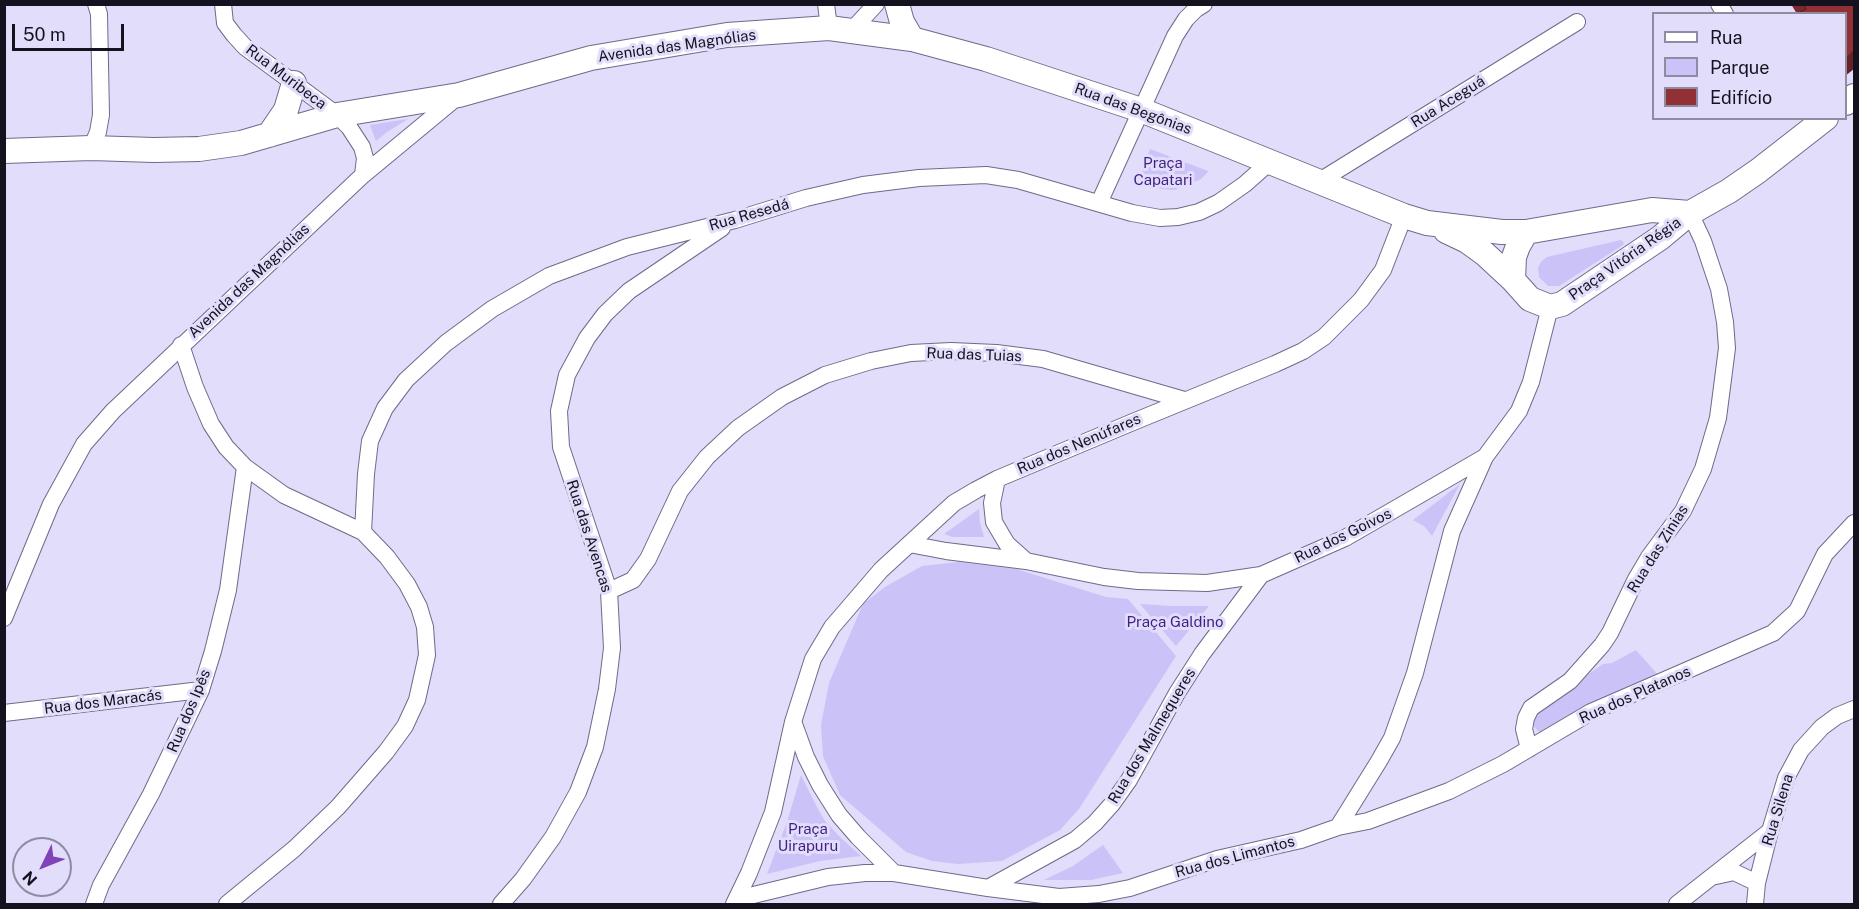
<!DOCTYPE html>
<html>
<head>
<meta charset="utf-8">
<style>
	body { margin:0 }
	#map { position:relative; width:1859px; height:909px; overflow:hidden; background:#e1ddfa; font-family:"Public Sans",sans-serif }
	canvas { display:block }
	.frame { position:absolute; inset:0; border:6px solid #14121e; pointer-events:none }
	.legend { position:absolute; left:1652px; top:12px; width:195px; height:108px; box-sizing:border-box; background:#e1ddfa; border:2px solid #8f8ca2; margin:0; padding:8px 10px; list-style:none; font-size:18px; color:#14121e }
	.legend li { display:flex; align-items:center; gap:12px; height:30px }
	.legend b { width:30px; border:2px solid #8f8ca2 }
	.north { position:absolute; left:12px; top:837px; width:60px; height:60px; box-sizing:border-box; background:#e1ddfa; border:2px solid #8f8ca2; border-radius:50%; rotate:227deg; font-size:16px; font-weight:700; line-height:24px; text-align:center; color:#14121e }
	.north::after { content:''; display:block; margin:auto; width:21px; height:27px; background:#7f42b8; clip-path:polygon(50% 0,100% 100%,50% 72%,0 100%) }
	.scale { position:absolute; left:12px; top:24px; width:112px; height:27px; box-sizing:border-box; border:3px solid #14121e; border-top:0; padding-left:8px; font-size:18px; line-height:21px; white-space:nowrap; color:#14121e; -webkit-text-stroke:4px #e1ddfa; paint-order:stroke }
</style>
</head>
<body>
<div id="map">
<canvas width="1859" height="909"></canvas>
<div class="frame"></div>
<ul class="legend">
<li><b style="height:8px;background:#fff"></b>Rua</li>
<li><b style="height:16px;background:#cbc2f8"></b>Parque</li>
<li><b style="height:16px;background:#913135"></b>Edifício</li>
</ul>
<div class="north">N</div>
<div class="scale">50 m</div>
</div>
<script>
const c = document.querySelector('canvas').getContext('2d');
c.lineJoin = 'round';
function fillPath(path, color) { c.fillStyle = color; c.fill(path, 'evenodd'); }
const shape = rows => new Path2D(rows.map(r => 'M' + r).join(''));
function stroke(path, color, width, dash) { c.strokeStyle = color; c.lineWidth = width; c.lineCap = dash ? 'butt' : 'round'; c.setLineDash(dash || []); c.stroke(path); }
function write(font, color, halo, rows, align = 'center') {
  c.font = font + ' "Public Sans",sans-serif'; c.lineWidth = 6; c.setLineDash([]); c.textBaseline = 'middle'; c.strokeStyle = halo; c.fillStyle = color; for (const [text, x, y, turn = 0] of rows) {
    c.save(); c.translate(x, y); c.rotate((+turn || 0) * Math.PI / 180); c.textAlign = isNaN(turn) ? turn : align; if (halo) c.strokeText(text, 0, 0); c.fillText(text, 0, 0); c.restore();
  }
}
fillPath(shape([
	[408,119,387,132,376,141,370,125],
	[1150,149,1208,171,1208,172,1201,179,1174,190,1162,189,1139,181],
	[1621,240,1624,243,1623,245,1559,286,1548,286,1539,277,1538,268,1541,262,1547,257],
	[1460,484,1432,536,1424,526,1413,520],
	[979,509,980,523,984,537,953,537,944,534],
	[959,562,1016,569,1106,597,1128,599,1176,656,1079,809,1060,830,1002,861,958,864,932,861,906,852,840,795,823,756,821,725,829,683,863,604,885,587,922,566],
	[1140,604,1172,606,1209,606,1176,646],
	[1636,650,1658,675,1542,736,1529,720,1535,712,1603,664,1612,663],
	[801,775,818,809,825,821,839,836,861,856,820,861,767,874,787,822],
	[1103,845,1123,873,1091,880,1044,880,1073,866]
]), '#cbc2f8');
const street = shape([
	[223,4,225,23,234,35,245,47,337,115,349,127,362,147,365,158,363,175],
	[826,4,829,28],
	[1719,4,1725,14],
	[852,30,876,4],
	[91,148,98,132,101,115,99,14,96,4],
	[1318,182,1577,22],
	[1099,203,1175,36,1186,19,1196,9,1204,4],
	[181,345,195,387,211,424,226,447,245,467,284,495,363,532,387,557,407,584,419,607,425,627,427,655,417,700,405,726,386,752,338,807,294,849,227,904],
	[997,479,992,503,994,522,1007,544,1026,561],
	[363,532,366,474,370,441,385,408,406,380,446,343,492,309,549,276,627,247,735,220,806,198,863,185,919,178,986,175,1018,180,1132,213,1160,218,1178,217,1199,212,1218,203,1245,184,1271,161],
	[909,544,946,551,1026,561,1104,577,1138,581,1207,583,1261,575,1345,538,1485,457,1519,411,1531,382,1550,307],
	[609,591,633,580,648,559,680,491,707,457,738,428,782,397,825,375,871,361,911,353,951,351,996,353,1043,359,1184,400],
	[4,618,51,504,84,444,113,411,363,175,456,98],
	[4,713,201,690],
	[794,724,806,757,820,785,839,815,858,837,894,873],
	[1529,749,1524,729,1526,718,1531,708,1570,681,1602,645,1610,633,1636,579,1649,557,1683,511,1703,469,1718,418,1727,348,1725,322,1719,289,1703,241,1690,213],
	[1338,827,1379,761,1392,738,1415,673,1452,531,1485,457],
	[1716,876,1734,872,1757,883],
	[988,888,1075,840,1095,823,1112,804,1129,780,1177,693,1202,654,1261,575],
	[737,899,828,877,865,873,894,873,988,888,1059,897,1099,894,1130,888,1217,859,1301,840,1338,827,1368,821,1449,791,1503,764,1591,712,1773,633,1797,611,1825,554,1854,523],
	[94,904,101,885,151,794,201,690,213,651,228,590,245,467],
	[501,904,523,879,553,837,578,792,595,747,607,689,612,648,609,591,561,447,559,411,567,375,587,338,605,314,629,291,722,228],
	[734,904,749,873,773,812,793,722,813,659,832,627,881,570,954,503,976,490,997,479,1133,422,1275,364,1303,351,1324,337,1361,300,1383,270,1404,216],
	[1677,904,1770,831],
	[1755,904,1757,883,1770,831,1786,778,1801,750,1822,727,1837,716,1854,709]
]);
const secondary = shape([
	[897,4,902,22,912,39],
	[1846,103,1854,96],
	[269,135,286,110,294,83],
	[4,151,91,148,154,150,199,149,241,143,337,115,459,95,591,58,727,35,829,28,912,39,986,59,1141,110,1404,216,1427,223,1502,232,1526,232,1652,210,1690,213],
	[1446,231,1467,241,1485,254,1513,280,1530,299,1550,307,1562,304,1660,238,1690,213,1729,191,1758,171,1826,118],
	[1513,280,1514,257,1518,246,1526,232]
]);
stroke(street, '#6f6a89', 18);
stroke(secondary, '#6f6a89', 26);
stroke(street, '#fff', 16);
stroke(secondary, '#fff', 24);
fillPath(shape([
	[1791,4,1854,4,1845,14,1797,14]
]), '#7d2a2e');
fillPath(shape([
	[1854,51,1854,69,1845,76,1845,59]
]), '#662225');
const building = shape([
	[1803,4,1854,4,1854,51,1845,59,1845,14,1797,14,1806,9,1803,4]
]);
fillPath(building, '#913135');
stroke(building, '#662225', 1.5);
write('15px', '#14121e', '#e1ddfa', [
	["Avenida das Magnólias",677,46,-8],
	["Rua Muribeca",286,77,37],
	["Rua Aceguá",1448,102,-32],
	["Rua das Begônias",1133,109,20],
	["Rua Resedá",749,215,-16],
	["Praça Vitória Régia",1625,259,-35],
	["Avenida das Magnólias",249,281,-43],
	["Rua das Tuias",974,355,2],
	["Rua dos Nenúfares",1079,444,-23],
	["Rua das Avencas",589,536,72],
	["Rua dos Goivos",1343,536,-26],
	["Rua das Zinias",1658,549,-58],
	["Rua dos Platanos",1635,695,-24],
	["Rua dos Maracás",103,702,-7],
	["Rua dos Ipês",189,711,-67],
	["Rua dos Malmequeres",1152,736,-59],
	["Rua Silena",1778,810,-73],
	["Rua dos Limantos",1235,857,-15]
]);
write('15px', '#421f86', '#e1ddfa', [
	["Praça",1163,163],
	["Capatari",1163,180],
	["Praça Galdino",1175,622],
	["Praça",808,829],
	["Uirapuru",808,846]
]);
</script>
</body>
</html>
